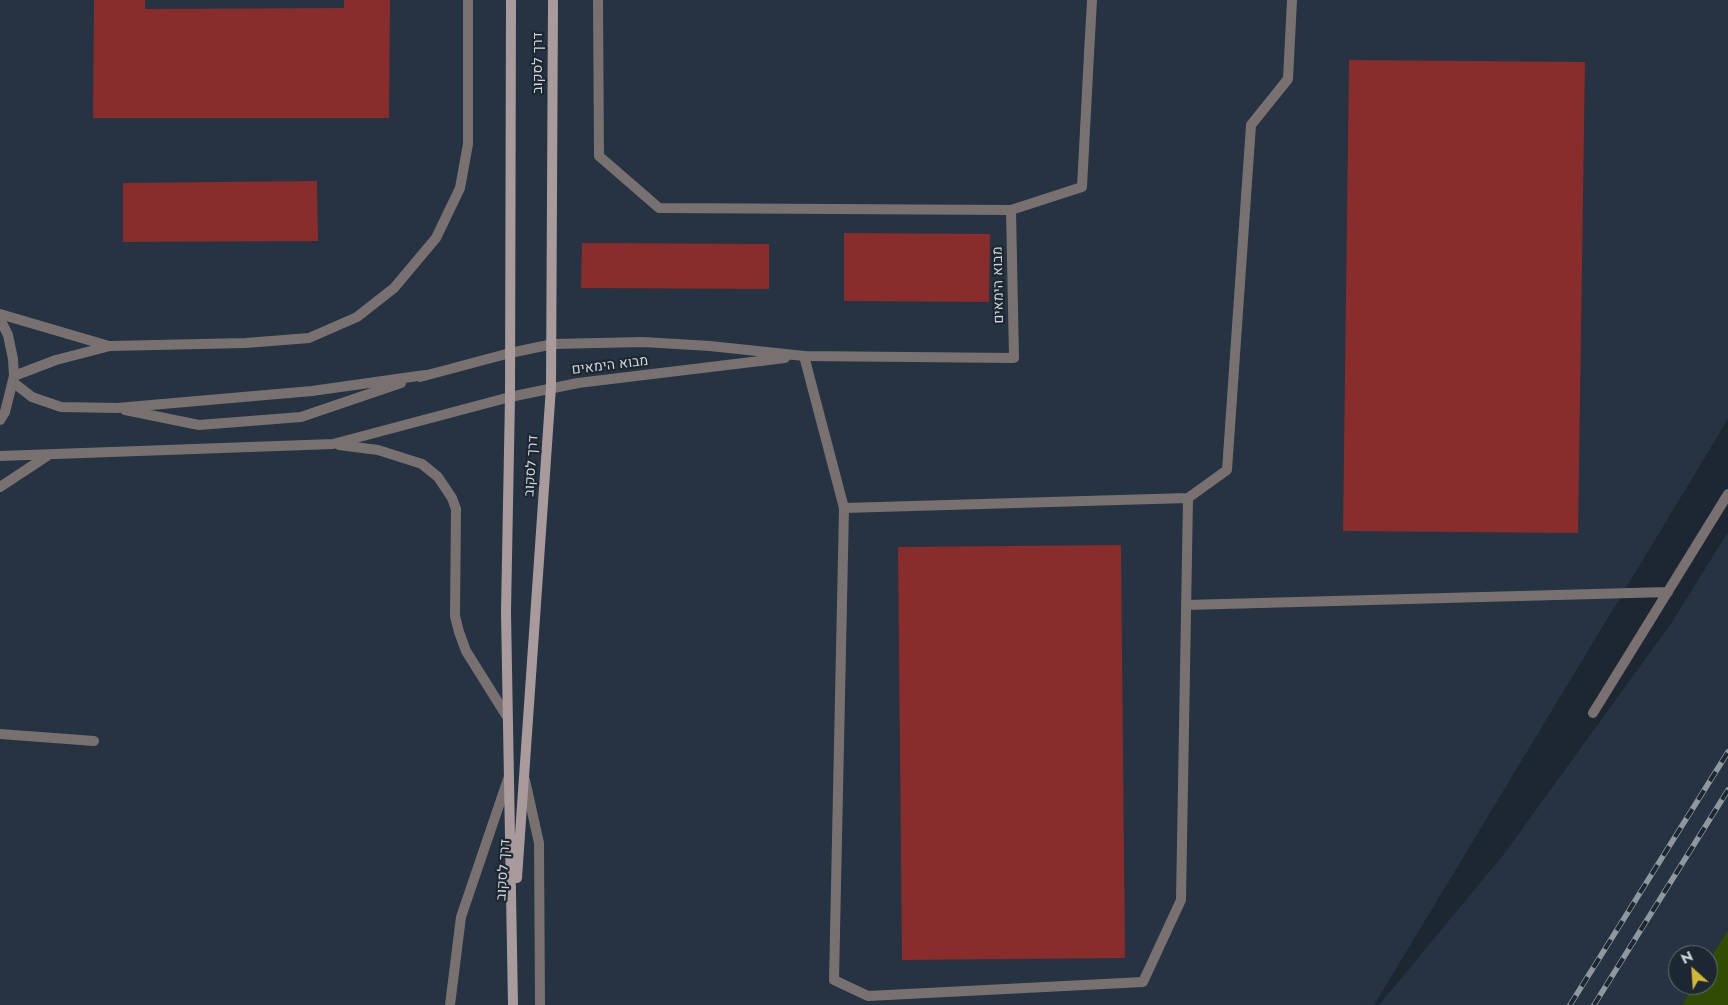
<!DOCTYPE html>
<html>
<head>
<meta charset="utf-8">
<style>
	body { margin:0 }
	#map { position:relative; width:1728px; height:1005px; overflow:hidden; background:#1d2732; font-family:Jost,sans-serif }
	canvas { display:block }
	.north { position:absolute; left:1668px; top:945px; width:50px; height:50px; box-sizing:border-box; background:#1d2732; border:1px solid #646d76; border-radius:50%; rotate:334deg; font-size:14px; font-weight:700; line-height:20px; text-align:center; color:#ced5dc }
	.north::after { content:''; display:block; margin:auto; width:18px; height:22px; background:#d4b635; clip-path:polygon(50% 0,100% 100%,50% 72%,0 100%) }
</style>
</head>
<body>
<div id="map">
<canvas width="1728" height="1005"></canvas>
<div class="north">N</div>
</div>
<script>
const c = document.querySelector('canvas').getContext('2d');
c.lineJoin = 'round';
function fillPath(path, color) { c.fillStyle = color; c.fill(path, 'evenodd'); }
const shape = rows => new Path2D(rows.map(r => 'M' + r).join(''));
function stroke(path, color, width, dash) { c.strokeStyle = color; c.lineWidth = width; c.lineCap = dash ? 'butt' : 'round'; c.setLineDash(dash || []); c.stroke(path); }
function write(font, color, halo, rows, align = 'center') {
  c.font = font + ' Jost,Heebo,sans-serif'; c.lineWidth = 4.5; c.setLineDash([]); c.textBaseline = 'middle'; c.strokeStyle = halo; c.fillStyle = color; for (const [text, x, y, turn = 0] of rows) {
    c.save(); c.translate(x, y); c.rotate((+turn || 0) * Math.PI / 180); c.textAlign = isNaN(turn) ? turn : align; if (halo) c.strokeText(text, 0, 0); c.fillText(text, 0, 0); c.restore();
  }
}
fillPath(shape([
	[0,0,1728,0,1728,419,1374,1005,0,1005],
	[1728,532,1728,930,1708,962,1708,955,1678,955,1678,985,1694,985,1682,1005,1379,1005,1504,854,1672,622]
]), '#253342');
fillPath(shape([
	[1728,930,1728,1005,1682,1005,1694,985,1708,985,1708,962]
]), '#2f4c02');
fillPath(shape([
	[94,0,145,0,145,9,344,8,344,0,390,0,389,118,93,118],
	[1349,60,1585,62,1578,533,1343,531],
	[317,181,318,241,123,242,123,183],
	[844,233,990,234,989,302,844,301],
	[582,243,769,244,769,289,581,288],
	[1121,545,1125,958,902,960,898,547]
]), '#892c2c');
stroke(shape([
	[598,0,599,156,659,208,1011,210],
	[1089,54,1092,0],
	[0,314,109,346],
	[804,356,844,508,834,980,868,996,1143,982,1181,900,1188,498,844,508],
	[14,376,56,360,110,346,246,343,309,338,357,317,394,288,436,238,460,188,468,144,468,0],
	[420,377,510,353],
	[14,383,32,397,61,407,117,408,312,391,425,375],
	[125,410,199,425,301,417,401,383],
	[339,445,378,450,422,464,438,477,452,498,456,509,455,616,459,632,466,651,506,715],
	[0,456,333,444,510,397],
	[0,487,47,456],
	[1188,498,1227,470,1251,125,1288,79,1292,0],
	[1186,605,1668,592],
	[1593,713,1728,494],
	[0,734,94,741],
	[525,780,539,843,540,1005],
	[450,1005,461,917,508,779]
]), '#797170', 10);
stroke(shape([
	[0,319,8,335,13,359,14,376,5,412,0,420],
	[510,353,553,344,643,342,710,346,804,356,1014,358,1011,210,1082,187,1089,54],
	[510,397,578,383,785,358]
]), '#797170', 10);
stroke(shape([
	[511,0,510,397,506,612,513,1005],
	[517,878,551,387,553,0]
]), '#a99b9b', 10);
const rail = shape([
	[1570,1005,1728,752],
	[1594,1005,1728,790]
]);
stroke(rail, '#8f979f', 5.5);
stroke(rail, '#1d2732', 4, [11]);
write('14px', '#ced5dc', '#1d2732', [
	["דרך לסקוב",539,63,-90],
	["מבוא הימאים",999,285,-91],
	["מבוא הימאים",610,366,-7],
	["דרך לסקוב",532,466,-86],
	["דרך לסקוב",504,870,-86]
]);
</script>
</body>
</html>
